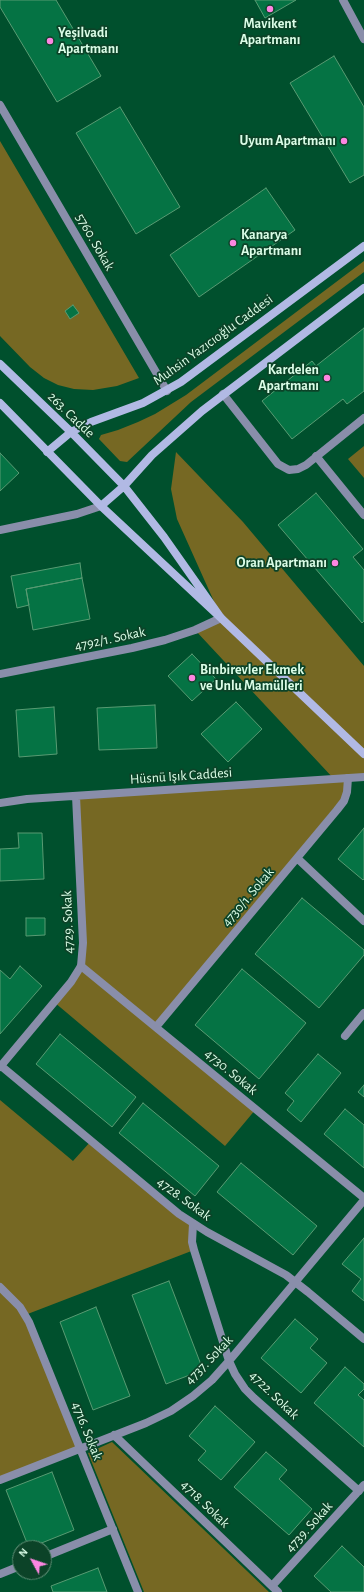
<!DOCTYPE html>
<html>
<head>
<meta charset="utf-8">
<style>
	body { margin:0 }
	#map { position:relative; width:364px; height:1592px; overflow:hidden; background:#00502d; font-family:"Alegreya Sans",sans-serif }
	canvas { display:block }
	.north { position:absolute; left:12px; top:1540px; width:40px; height:40px; box-sizing:border-box; background:#0c4328; border:1px solid #5f8d74; border-radius:50%; rotate:310deg; font-size:11px; font-weight:700; line-height:16px; text-align:center; color:#dbfde7 }
	.north::after { content:''; display:block; margin:auto; width:14px; height:18px; background:#fd86e1; clip-path:polygon(50% 0,100% 100%,50% 72%,0 100%) }
</style>
</head>
<body>
<div id="map">
<canvas width="364" height="1592"></canvas>
<div class="north">N</div>
</div>
<script>
const c = document.querySelector('canvas').getContext('2d');
c.lineJoin = 'round';
function fillPath(path, color) { c.fillStyle = color; c.fill(path, 'evenodd'); }
const shape = rows => new Path2D(rows.map(r => 'M' + r).join(''));
function stroke(path, color, width, dash) { c.strokeStyle = color; c.lineWidth = width; c.lineCap = dash ? 'butt' : 'round'; c.setLineDash(dash || []); c.stroke(path); }
function write(font, color, halo, rows, align = 'center') {
  c.font = font + ' "Alegreya Sans",sans-serif'; c.lineWidth = 3.5; c.setLineDash([]); c.textBaseline = 'middle'; c.strokeStyle = halo; c.fillStyle = color; for (const [text, x, y, turn = 0] of rows) {
    c.save(); c.translate(x, y); c.rotate((+turn || 0) * Math.PI / 180); c.textAlign = isNaN(turn) ? turn : align; if (halo) c.strokeText(text, 0, 0); c.fillText(text, 0, 0); c.restore();
  }
}
fillPath(shape([
	[0,141,139,378,117,386,93,390,74,389,58,385,44,378,30,367,0,336],
	[364,261,364,272,191,402,127,462,120,461,99,439,101,435,118,430,138,422,155,414,186,395],
	[364,446,364,478,348,459],
	[176,452,243,522,364,666,364,777,348,778,347,792,156,1027,256,1109,225,1146,54,1002,81,966,76,796,334,779,195,630,221,617,177,519,171,489],
	[0,1100,73,1161,91,1141,193,1224,194,1250,25,1315,80,1448,0,1480],
	[112,1442,269,1592,144,1592,88,1453]
]), '#766823');
const building = shape([
	[0,0,56,0,101,76,57,102,0,7,0,0],
	[255,0,296,0,265,18,255,0],
	[334,56,364,107,364,175,350,183,290,83,334,56],
	[120,107,180,207,136,234,76,133,120,107],
	[266,188,295,230,199,297,170,255,266,188],
	[73,305,79,313,70,319,65,311,73,305],
	[364,328,364,391,347,404,343,399,292,439,262,401,312,361,316,366,364,328],
	[0,453,19,473,0,491,0,453],
	[316,493,363,549,353,557,364,570,364,621,362,623,278,525,316,493],
	[80,563,82,578,26,589,29,605,17,608,11,576,80,563],
	[82,578,90,619,33,630,26,589,82,578],
	[192,654,216,679,192,701,168,676,192,654],
	[236,702,262,729,228,762,201,734,236,702],
	[155,705,157,748,99,750,97,708,155,705],
	[54,707,57,754,19,757,16,710,54,707],
	[364,828,364,879,363,880,338,859,364,828],
	[18,833,42,833,44,879,0,881,0,849,19,848,18,833],
	[302,898,364,950,364,955,319,1008,255,954,302,898],
	[26,918,45,918,45,935,26,936,26,918],
	[20,966,42,986,0,1034,0,970,10,979,20,966],
	[242,969,306,1023,259,1079,195,1025,242,969],
	[60,1034,136,1097,112,1127,36,1064,60,1034],
	[318,1054,341,1073,301,1122,287,1110,294,1101,285,1093,318,1054],
	[364,1085,364,1097,358,1092,364,1085],
	[143,1103,219,1166,195,1196,119,1133,143,1103],
	[345,1109,364,1125,364,1168,324,1134,345,1109],
	[241,1163,317,1226,293,1255,217,1192,241,1163],
	[364,1238,364,1301,352,1291,361,1279,342,1264,364,1238],
	[169,1281,203,1370,166,1384,132,1295,169,1281],
	[96,1307,130,1396,93,1410,60,1322,96,1307],
	[295,1319,318,1339,310,1348,327,1363,301,1393,261,1358,295,1319],
	[345,1367,364,1384,364,1389,358,1395,364,1400,364,1447,314,1403,345,1367],
	[215,1406,255,1442,221,1480,198,1460,206,1451,189,1436,215,1406],
	[266,1452,287,1470,279,1479,312,1509,289,1535,234,1487,266,1452],
	[52,1472,74,1530,29,1548,6,1490,52,1472],
	[342,1546,364,1567,364,1592,331,1592,314,1576,342,1546],
	[98,1568,107,1592,53,1592,51,1586,98,1568]
]);
fillPath(building, '#057344');
stroke(building, '#589b73', 1);
stroke(shape([
	[223,394,278,464,289,470,298,469,306,465,364,418],
	[316,456,364,515],
	[0,530,77,514,101,506],
	[0,674,132,648,165,640,195,630,221,618],
	[297,858,364,921],
	[81,966,364,1198],
	[156,1027,337,810,344,801,347,792,348,778],
	[345,1036,364,1013],
	[193,1224,192,1242,194,1250,229,1361,235,1374,245,1389,254,1398,359,1491],
	[0,1287,20,1307,29,1322,138,1592],
	[114,1435,278,1592],
	[0,1480,146,1423,171,1411,193,1396,212,1380,229,1361,364,1200],
	[44,1557,113,1529],
	[0,1574,20,1566],
	[272,1586,364,1485]
]), '#898eaa', 8);
stroke(shape([
	[343,0,364,39],
	[0,105,167,391],
	[0,803,27,799,364,777],
	[0,1065,179,1214,207,1232,286,1275,308,1292,364,1339],
	[0,1067,71,982,81,966,83,943,76,796]
]), '#898eaa', 8);
stroke(shape([
	[0,364,71,432,124,486,164,537,221,618,101,506,0,403],
	[47,452,71,432,91,422,143,403,181,382,364,246],
	[101,506,124,486,152,455,202,411,364,288],
	[221,618,364,754]
]), '#b1b9e4', 8);
for (const [x, y, r, color] of [
	[270,9,4,"#fd86e1"],
	[50,41,4,"#fd86e1"],
	[344,141,4,"#fd86e1"],
	[233,243,4,"#fd86e1"],
	[327,378,4,"#fd86e1"],
	[335,563,4,"#fd86e1"],
	[192,678,4,"#fd86e1"]
]) { const dot = new Path2D(); dot.arc(x, y, r, 0, 2 * Math.PI); c.fillStyle = color; c.fill(dot); stroke(dot, '#0c4328', 1.5); }
write('bold 14px', '#dbfde7', '#0c4328', [
	["Mavikent",270,24,"center"],
	["Apartmanı",270,40,"center"],
	["Yeşilvadi",58,33],
	["Apartmanı",58,49],
	["Uyum Apartmanı",336,141,"right"],
	["Kanarya",241,235],
	["Apartmanı",241,251],
	["Kardelen",319,370,"right"],
	["Apartmanı",319,386,"right"],
	["Oran Apartmanı",327,563,"right"],
	["Binbirevler Ekmek",200,670],
	["ve Unlu Mamülleri",200,686]
], 'left');
write('14px', '#dbfde7', '#0c4328', [
	["5760. Sokak",95,242,60],
	["Muhsin Yazıcıoğlu Caddesi",213,340,-36],
	["263. Cadde",71,415,44],
	["4792/1. Sokak",110,639,-12],
	["Hüsnü Işık Caddesi",181,776,-4],
	["4730/1. Sokak",248,897,-50],
	["4729. Sokak",68,922,-92],
	["4730. Sokak",231,1072,39],
	["4728. Sokak",184,1199,36],
	["4737. Sokak",209,1360,-46],
	["4722. Sokak",274,1395,44],
	["4716. Sokak",87,1431,68],
	["4718. Sokak",205,1504,44],
	["4739. Sokak",309,1527,-48]
]);
</script>
</body>
</html>
